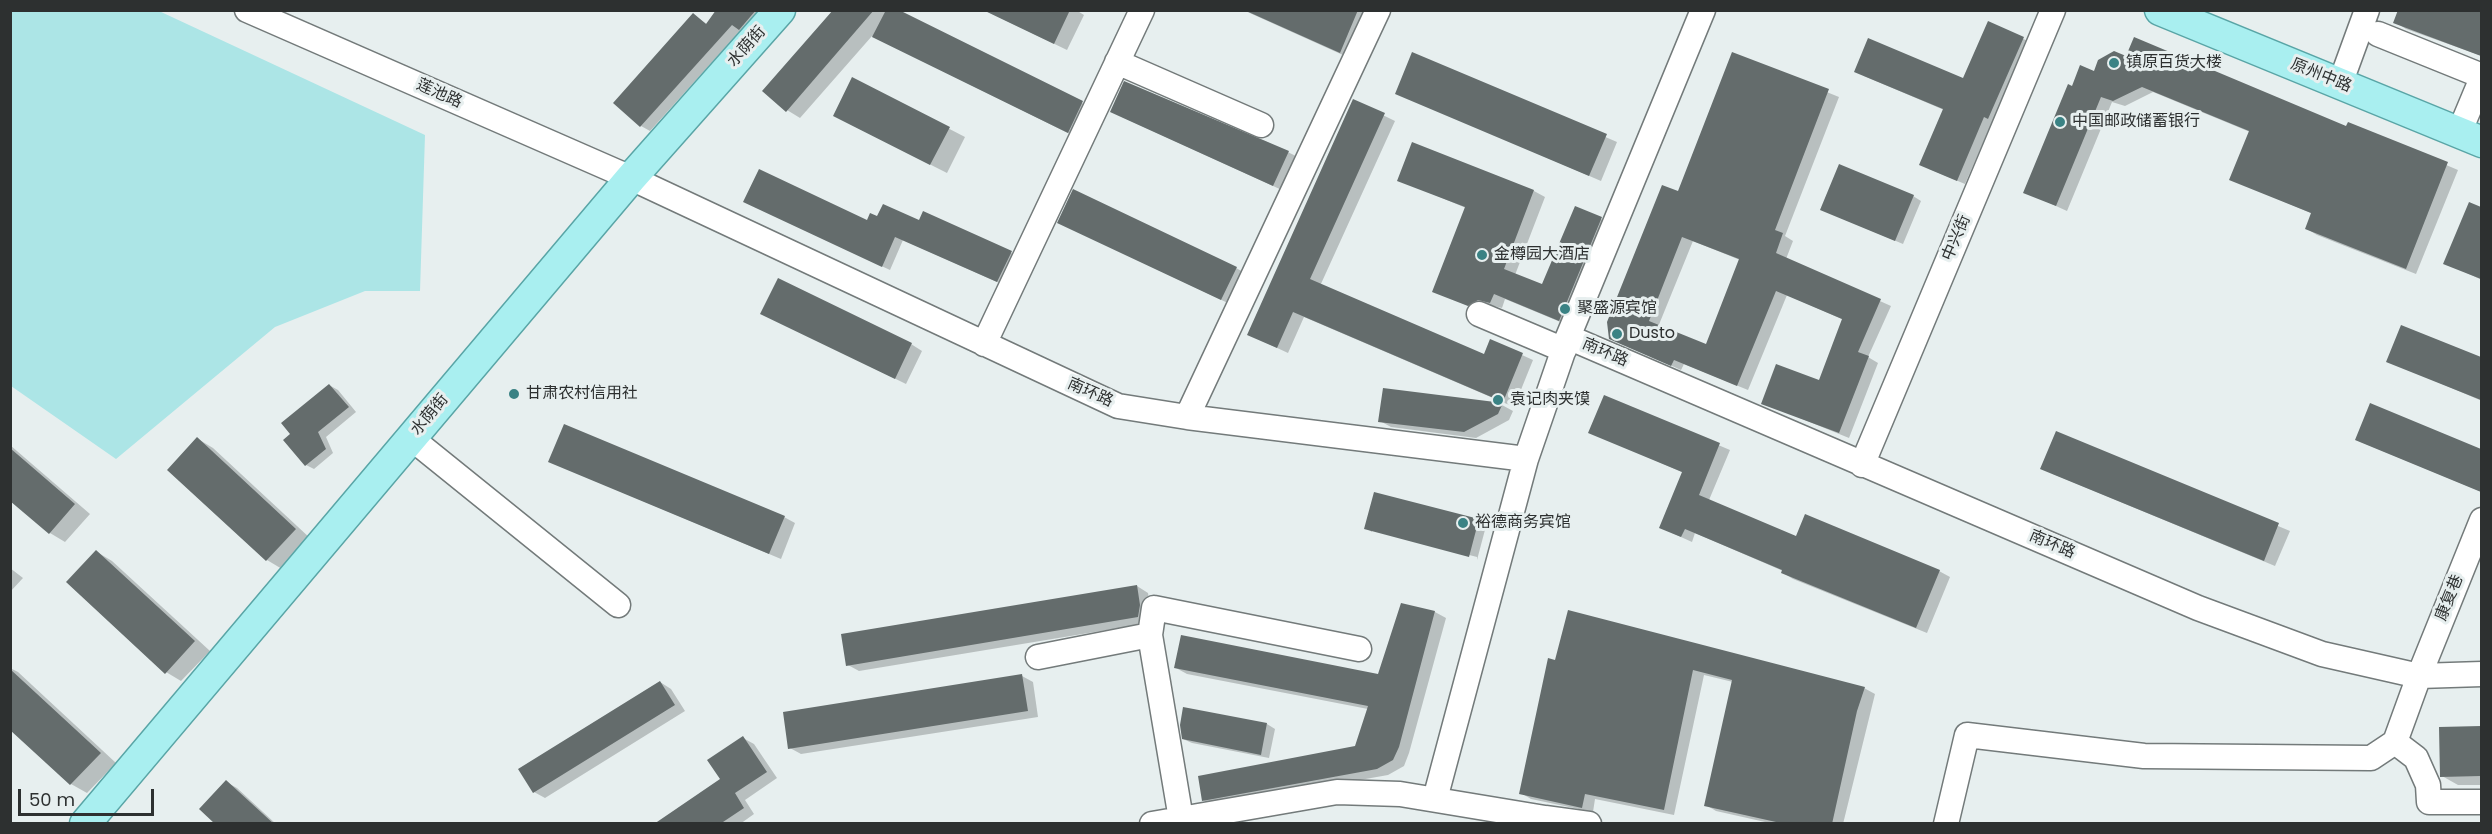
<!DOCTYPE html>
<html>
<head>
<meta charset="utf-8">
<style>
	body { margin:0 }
	#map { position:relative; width:2492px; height:834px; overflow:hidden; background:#e7efef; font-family:Poppins,sans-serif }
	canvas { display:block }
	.frame { position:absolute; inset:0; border:12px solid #2d3030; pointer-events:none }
	.scale { position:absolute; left:18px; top:789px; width:136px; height:27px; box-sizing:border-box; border:3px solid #2d3030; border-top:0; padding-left:8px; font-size:18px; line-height:21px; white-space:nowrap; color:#2d3030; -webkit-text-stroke:4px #e7efef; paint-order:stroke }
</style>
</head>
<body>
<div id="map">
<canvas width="2492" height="834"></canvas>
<div class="frame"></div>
<div class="scale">50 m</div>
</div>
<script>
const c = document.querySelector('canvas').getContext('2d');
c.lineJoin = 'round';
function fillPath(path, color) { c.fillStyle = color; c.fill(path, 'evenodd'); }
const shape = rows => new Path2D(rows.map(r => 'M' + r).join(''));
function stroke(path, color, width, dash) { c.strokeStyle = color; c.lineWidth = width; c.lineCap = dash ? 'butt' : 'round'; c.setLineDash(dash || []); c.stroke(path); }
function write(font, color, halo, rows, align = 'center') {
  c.font = font + ' Poppins,"Noto Sans SC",sans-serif'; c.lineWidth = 6; c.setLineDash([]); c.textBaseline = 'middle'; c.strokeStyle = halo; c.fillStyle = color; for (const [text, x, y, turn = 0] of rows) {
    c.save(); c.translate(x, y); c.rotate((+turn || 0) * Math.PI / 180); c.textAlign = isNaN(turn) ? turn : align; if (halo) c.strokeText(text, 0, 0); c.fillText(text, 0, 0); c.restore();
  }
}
fillPath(shape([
	[11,10,159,11,425,135,420,291,365,291,275,327,116,459,11,386]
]), '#ace5e6');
fillPath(shape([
	[720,10,770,10,749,34,741,30,650,131,641,126,615,103,694,15,708,25],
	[847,10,895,10,1082,103,1098,112,1084,141,872,36,800,118,787,110],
	[984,10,1076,10,1084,15,1067,50],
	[1243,10,1376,10,1354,60],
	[2429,10,2482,10,2482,56,2406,29,2395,22],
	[1989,23,2032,43,1997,122,1993,120,1965,184,1929,169,1944,110,1864,76,1964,80],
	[1413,54,1617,142,1601,181,1397,93],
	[1733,54,1839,97,1785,236,1793,241,1786,259,1891,306,1868,357,1878,363,1849,438,1763,403,1820,382,1844,320,1787,295,1748,390,1684,364,1681,370,1610,338,1679,193],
	[1693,241,1740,260,1706,346,1658,327],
	[2095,73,2347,128,2349,124,2458,170,2416,274,2317,235,2307,229,2313,214,2231,179,2250,132,2153,92,2125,106,2112,102,2067,211,2025,192,2073,88],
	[853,79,965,137,947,173,850,124],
	[1354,101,1395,121,1320,286,1485,356,1491,341,1533,360,1514,407,1304,317,1288,353,1260,340],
	[1122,117,1263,140,1300,158,1284,191],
	[1413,144,1534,191,1545,197,1515,275,1543,286,1576,208,1612,224,1570,326,1505,299,1502,308,1490,305,1480,311,1434,291,1466,208,1399,180],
	[1913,196,1921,201,1903,244,1822,210],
	[2470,204,2482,208,2482,280,2445,263],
	[753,206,868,222,920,222,924,213,1020,257,1006,286,903,240,890,270],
	[1070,228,1236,268,1247,274,1232,305],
	[773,319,911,344,922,351,906,384],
	[2402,327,2482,359,2482,401,2388,361],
	[329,385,338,390,356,412,326,437,333,453,314,469,306,465],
	[1384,390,1502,405,1513,411,1509,420,1476,438,1391,427,1380,421],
	[1605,397,1730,450,1709,500,1797,538,1939,571,1950,577,1927,633,1793,579,1783,573,1783,571,1695,533,1692,542,1672,533,1684,473,1590,432],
	[2371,405,2482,450,2482,492,2356,440],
	[2056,433,2290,531,2275,566,2053,474],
	[198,439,213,448,311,539,282,569,267,560],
	[10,445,90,514,65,542,50,533,10,499],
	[550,462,784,517,795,523,781,559],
	[1478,521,1486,526,1477,560,1477,557,1372,530,1372,532,1366,528],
	[97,552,112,561,210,651,181,681,166,672],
	[10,568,23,578,10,592],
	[1137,586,1148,593,1151,611,1149,623,859,671,848,665],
	[1402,605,1435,612,1446,618,1409,753,1404,766,1388,775,1214,806,1203,800,1356,747,1368,709,1187,674,1176,668,1379,676],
	[1569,611,1864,688,1875,694,1843,824,1774,824,1716,811,1706,805,1733,682,1704,675,1674,815,1595,799,1593,812,1531,799,1521,793],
	[10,668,18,672,116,763,87,793,71,784,10,728],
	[1022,676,1033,682,1038,717,801,754,790,748],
	[660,682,671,689,685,711,545,798,534,792],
	[1267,724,1275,729,1269,758,1192,743,1183,739],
	[2482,727,2482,785,2458,785,2442,776,2441,728],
	[743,738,754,744,777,778,745,800,754,814,740,824,657,824,722,780],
	[226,782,237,788,276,824,217,824]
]), '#0003');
fillPath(shape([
	[716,10,756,10,739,30,732,25,640,127,613,103,693,13,706,24],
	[833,10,874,10,786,112,762,91],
	[886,10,899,10,1083,101,1068,133,872,37],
	[983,10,1070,10,1054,44],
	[1244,10,1358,10,1340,53],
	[2398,10,2481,10,2481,56,2393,23],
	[1988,21,2024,37,1988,119,1984,117,1957,181,1919,165,1943,109,1854,72,1868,38,1963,78],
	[2134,37,2346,126,2348,122,2448,162,2406,269,2305,229,2311,213,2229,180,2249,131,2142,87,2113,101,2101,97,2056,206,2023,193,2068,84,2072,86,2080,65,2094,71,2098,60,2114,51,2126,56],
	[1412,52,1607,134,1589,176,1395,94],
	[1732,52,1829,89,1775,230,1783,233,1776,253,1881,299,1858,352,1869,356,1839,433,1761,404,1776,364,1819,380,1842,319,1776,291,1737,386,1674,360,1671,366,1609,339,1607,322,1662,185,1678,191],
	[1682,237,1739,259,1706,344,1649,321],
	[852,77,950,127,930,165,833,116],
	[1124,81,1289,151,1273,186,1110,112],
	[1353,99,1385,113,1310,279,1484,354,1490,339,1523,353,1503,402,1293,312,1277,348,1247,335],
	[1412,142,1534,190,1504,269,1542,284,1575,206,1602,217,1559,321,1494,294,1490,303,1478,300,1468,306,1432,292,1465,207,1397,181],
	[1839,164,1914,195,1895,241,1820,210],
	[759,169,867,220,870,213,877,216,883,204,919,220,923,211,1012,251,997,282,895,237,882,267,743,202],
	[1073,189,1237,267,1221,300,1057,223],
	[2469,202,2481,207,2481,279,2443,264],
	[778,278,912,343,895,379,760,314],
	[2401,325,2481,357,2481,400,2386,362],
	[329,384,349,407,318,432,326,449,305,466,283,440,290,434,281,423],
	[1383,388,1503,403,1498,414,1464,432,1378,422],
	[1604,395,1720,443,1699,495,1796,536,1805,514,1940,570,1916,628,1781,573,1782,570,1685,529,1681,537,1659,528,1682,472,1588,433],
	[2370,403,2481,449,2481,492,2355,440],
	[564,424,785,516,769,554,548,462],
	[2056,431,2279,523,2264,561,2040,469],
	[197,437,296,529,266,561,167,470],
	[10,448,75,504,49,534,10,501],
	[1374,492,1479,519,1469,557,1364,529],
	[96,550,195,641,165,674,66,582],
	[1137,585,1140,605,1138,617,846,666,841,634],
	[1401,603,1435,611,1399,747,1393,760,1377,769,1202,801,1198,776,1355,746,1368,706,1174,668,1181,635,1378,674],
	[1568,610,1865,687,1857,711,1832,824,1785,824,1704,806,1732,680,1693,670,1664,810,1585,794,1582,808,1519,794,1548,658,1555,660],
	[10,669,101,753,70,785,10,730],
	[1022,674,1028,711,788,749,783,712],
	[660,681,675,705,533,793,518,769],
	[1183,707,1267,723,1261,755,1182,739,1180,725],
	[2481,726,2481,776,2440,777,2439,727],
	[743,736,767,772,735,793,744,808,720,824,654,824,720,779,707,760],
	[226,780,274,824,215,824,199,809]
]), '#646c6c');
const minor = shape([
	[247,10,631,178,1118,406,1187,417,1526,459,1568,337,1703,10],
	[2378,34,2482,76],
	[1117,62,1261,125],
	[2340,84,2367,10],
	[2459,133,2482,78],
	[1479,314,1564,350],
	[1568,337,2198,608,2322,654,2419,676,2482,674],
	[984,344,1142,10],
	[1187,417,1378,10],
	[411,438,618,605],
	[1862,465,2053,10],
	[1038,657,1150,635],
	[2395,742,2416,758,2428,785,2429,802,2482,802],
	[1435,799,1526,459],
	[1181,819,1150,635,1154,608,1359,649],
	[1152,824,1337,792,1400,794,1545,818,1589,824],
	[1946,824,1967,735,2144,756,2371,758,2395,742,2419,676,2482,520]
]);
const major = shape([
	[2160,10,2482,142],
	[85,824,631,178,780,10]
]);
stroke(minor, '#737a7a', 27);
stroke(major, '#59a5a6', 33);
stroke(minor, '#fff', 24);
stroke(major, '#a9eff0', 30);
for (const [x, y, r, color] of [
	[2114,63,6,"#3a8284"],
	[2060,122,6,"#3a8284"],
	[1482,255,6,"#3a8284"],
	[1565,309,6,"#3a8284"],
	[1617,334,6,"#3a8284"],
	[514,394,6,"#3a8284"],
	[1498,400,6,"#3a8284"],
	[1463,523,6,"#3a8284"]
]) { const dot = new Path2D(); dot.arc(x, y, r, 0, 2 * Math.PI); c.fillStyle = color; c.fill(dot); stroke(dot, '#e7efef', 2); }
write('16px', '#2d3030', '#e7efef', [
	["水荫街",747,47,-48],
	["原州中路",2321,76,22],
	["莲池路",439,94,24],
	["中兴街",1957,238,-67],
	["南环路",1605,353,23],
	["南环路",1090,393,24],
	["水荫街",430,415,-50],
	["南环路",2052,545,23],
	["康复巷",2450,598,-68]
]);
write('16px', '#2d3030', '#e7efef', [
	["镇原百货大楼",2126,63],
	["中国邮政储蓄银行",2072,122],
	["金樽园大酒店",1494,255],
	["聚盛源宾馆",1577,309],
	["Dusto",1629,334],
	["甘肃农村信用社",526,394],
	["袁记肉夹馍",1510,400],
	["裕德商务宾馆",1475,523]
], 'left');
</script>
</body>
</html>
